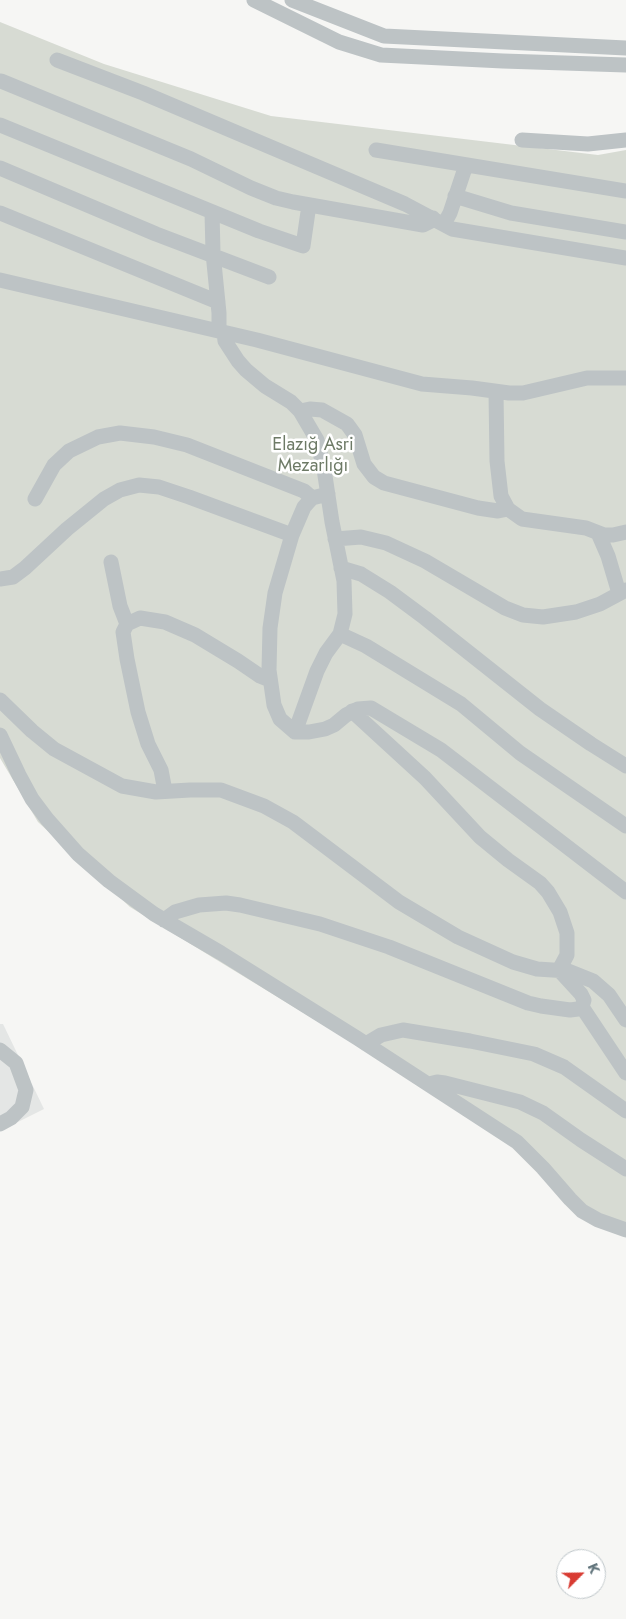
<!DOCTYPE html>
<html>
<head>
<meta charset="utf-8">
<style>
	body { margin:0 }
	#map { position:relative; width:626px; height:1619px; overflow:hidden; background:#f6f6f4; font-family:Jost,sans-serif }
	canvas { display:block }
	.north { position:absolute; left:556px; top:1549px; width:50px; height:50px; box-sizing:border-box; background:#fff; border:1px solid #c1c8cb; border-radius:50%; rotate:67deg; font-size:14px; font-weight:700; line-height:20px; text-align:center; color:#63767d }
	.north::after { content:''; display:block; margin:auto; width:18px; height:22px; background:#d83b32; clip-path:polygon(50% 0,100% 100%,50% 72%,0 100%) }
</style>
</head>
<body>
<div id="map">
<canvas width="626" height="1619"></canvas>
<div class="north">K</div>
</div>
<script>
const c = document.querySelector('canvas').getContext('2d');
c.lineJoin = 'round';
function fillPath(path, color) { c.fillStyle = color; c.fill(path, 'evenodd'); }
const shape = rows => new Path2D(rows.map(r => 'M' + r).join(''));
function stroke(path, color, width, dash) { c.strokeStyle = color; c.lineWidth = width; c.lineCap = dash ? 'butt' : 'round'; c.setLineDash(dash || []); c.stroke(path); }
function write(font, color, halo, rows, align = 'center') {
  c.font = font + ' Jost,sans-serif'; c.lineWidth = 5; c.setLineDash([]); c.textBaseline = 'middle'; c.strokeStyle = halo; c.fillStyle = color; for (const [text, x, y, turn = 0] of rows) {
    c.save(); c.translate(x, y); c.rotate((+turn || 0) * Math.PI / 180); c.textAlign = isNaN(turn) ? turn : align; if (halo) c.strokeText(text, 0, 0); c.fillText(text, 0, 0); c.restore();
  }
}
fillPath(shape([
	[0,1024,3,1024,44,1109,0,1131]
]), '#e4e6e5');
fillPath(shape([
	[0,22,104,64,271,116,598,155,626,150,626,1233,598,1220,492,1128,130,907,38,822,0,758]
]), '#d7dbd3');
stroke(shape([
	[254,0,339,42,381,55,503,61,626,65],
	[292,0,384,36,626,48],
	[57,60,143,93,405,204,452,229,626,258],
	[1,81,191,159,251,188,276,198,293,202,423,225,431,221,433,218],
	[0,125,259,231,303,246,309,205],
	[522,140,588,144,626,140],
	[376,150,626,191],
	[0,168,156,234,269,277],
	[455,196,511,213,626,232],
	[212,212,213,253,219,313,219,331],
	[0,213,218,302],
	[444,224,450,213,466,165],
	[0,280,257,340,422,384,472,388,509,393,523,393,587,378,626,378],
	[224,332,225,341,238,361,246,370,265,386,291,402,300,411,317,440,324,469,332,522,344,581,345,614,340,634,326,653,317,671,295,732],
	[496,392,497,461,501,496,508,509,522,519,586,528,604,535,613,535,626,532],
	[300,411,310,409,322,410,347,424,355,435,364,464,374,477,384,483,478,508,498,511,508,509],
	[328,494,312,498,304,507,292,535,275,593,270,628,269,670,274,705,280,719,295,732,309,732,325,729,334,725,346,715,358,709,371,708,441,750,626,892],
	[35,499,54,465,69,451,98,437,120,433,154,437,187,445,304,491,312,498],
	[598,533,608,556,619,593],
	[335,539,361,537,386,543,425,561,505,608,523,615,543,617,576,612,600,604,626,590],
	[111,562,120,606,127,624],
	[341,568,361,574,390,592,425,618,540,709,591,744,626,766],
	[0,579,13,577,25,568,67,529,104,499,120,490,139,485,159,487,189,497,292,535],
	[340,634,366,646,461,704,520,753,626,826],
	[0,700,32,731,54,749,122,786,156,792,190,790,221,790,264,806,293,822,399,902,458,937,513,962,537,969,568,971,593,981,609,995,626,1020],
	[0,735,19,775,32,799,47,819,78,854,109,881,154,914,221,953,357,1038,517,1142,543,1168,570,1199,582,1211,598,1220,626,1230],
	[165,791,161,770,148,744,138,712,127,659,123,632,127,624,140,618,165,622,195,635,238,661,260,676,270,680],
	[164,920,175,912,199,905,226,903,240,905,320,924,389,947,528,1003,541,1006,570,1010,578,1009,582,1007,584,1000,581,994,559,970,567,955,567,933,560,912,548,892,540,883,508,860,480,837,425,778,352,711],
	[582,1007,626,1073],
	[366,1044,381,1035,403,1030,470,1041,534,1054,564,1067,626,1111],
	[0,1050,16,1063,26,1090,22,1107,11,1118,0,1124],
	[429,1084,437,1082,445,1083,520,1102,543,1113,581,1140,626,1169]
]), '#bdc3c5', 15);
write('18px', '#6d7a66', '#fff', [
	["Elazığ Asri",313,446],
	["Mezarlığı",313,467]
]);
</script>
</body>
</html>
